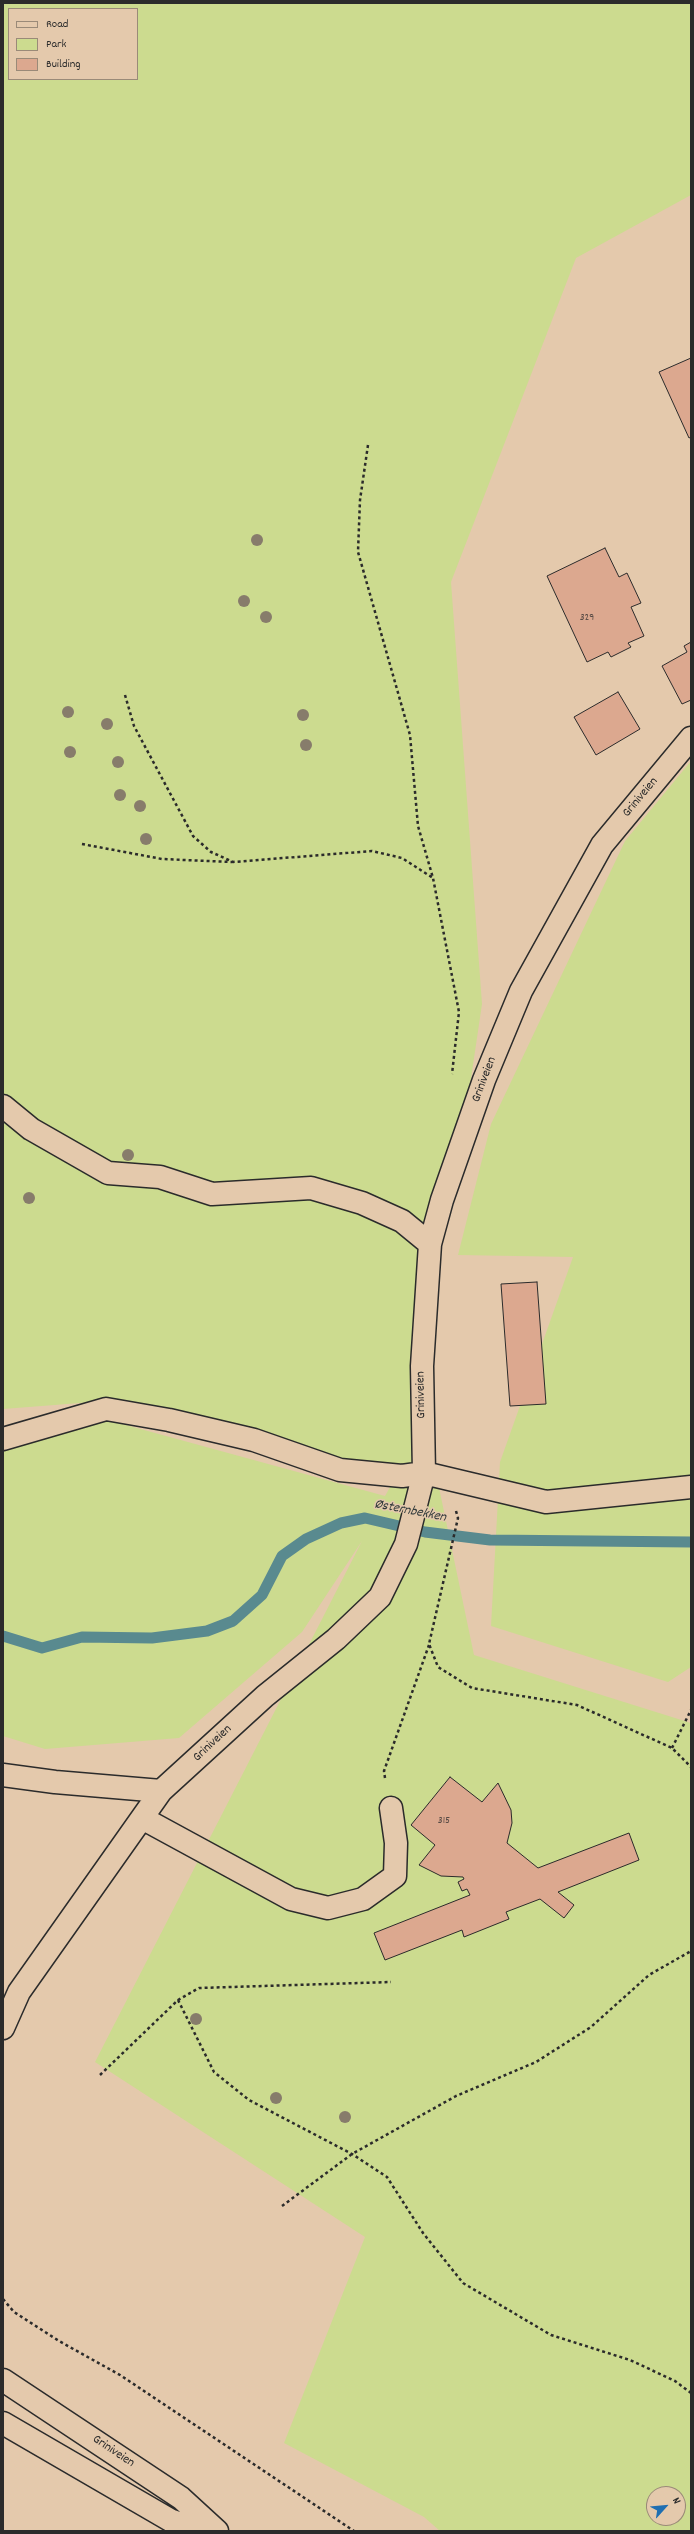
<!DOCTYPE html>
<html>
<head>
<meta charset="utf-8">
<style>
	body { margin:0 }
	#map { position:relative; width:694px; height:2534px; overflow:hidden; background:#e4c9ac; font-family:Dekko,sans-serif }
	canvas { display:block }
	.frame { position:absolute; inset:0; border:4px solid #2b2b2b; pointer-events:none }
	.legend { position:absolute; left:8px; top:8px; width:130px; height:72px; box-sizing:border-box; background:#e4c9ac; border:1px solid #9a8a78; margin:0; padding:5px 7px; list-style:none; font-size:12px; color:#2b2b2b }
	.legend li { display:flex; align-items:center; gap:8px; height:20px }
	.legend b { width:20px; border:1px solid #9a8a78 }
	.north { position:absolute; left:646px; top:2486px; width:40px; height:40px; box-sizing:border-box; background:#e4c9ac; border:1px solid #9a8a78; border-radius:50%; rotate:63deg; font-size:11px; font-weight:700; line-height:16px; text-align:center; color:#2b2b2b }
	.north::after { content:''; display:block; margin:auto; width:14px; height:18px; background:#1f6fb2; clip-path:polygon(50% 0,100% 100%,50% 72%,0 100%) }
</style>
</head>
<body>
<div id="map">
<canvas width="694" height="2534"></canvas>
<div class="frame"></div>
<ul class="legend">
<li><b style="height:5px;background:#e4c9ac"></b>Road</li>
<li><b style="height:11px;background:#ccdb8f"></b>Park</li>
<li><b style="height:11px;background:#dca88f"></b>Building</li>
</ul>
<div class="north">N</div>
</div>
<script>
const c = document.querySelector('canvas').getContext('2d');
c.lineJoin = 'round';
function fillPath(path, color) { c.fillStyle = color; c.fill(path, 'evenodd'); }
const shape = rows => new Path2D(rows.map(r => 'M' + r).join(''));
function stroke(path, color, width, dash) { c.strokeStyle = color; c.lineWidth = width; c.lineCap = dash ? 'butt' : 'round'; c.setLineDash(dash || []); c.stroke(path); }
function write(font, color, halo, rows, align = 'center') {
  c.font = font + ' Dekko,sans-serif'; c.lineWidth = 3; c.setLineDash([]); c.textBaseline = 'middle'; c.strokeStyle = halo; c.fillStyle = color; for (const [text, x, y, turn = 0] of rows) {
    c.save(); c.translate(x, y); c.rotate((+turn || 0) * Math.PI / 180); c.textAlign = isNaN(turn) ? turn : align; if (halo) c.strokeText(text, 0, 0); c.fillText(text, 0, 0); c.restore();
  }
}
fillPath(shape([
	[3,3,691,3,691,195,576,258,451,582,482,1004,465,1119,414,1368,474,1655,691,1723,691,2531,440,2531,424,2517,284,2443,365,2237,95,2062,362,1541,302,1632,179,1738,45,1749,3,1736,3,1432,104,1419,385,1496,393,1482,106,1401,3,1409],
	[9,9,137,9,137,79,9,79],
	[654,2494,678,2494,678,2518,654,2518],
	[691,761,691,1667,668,1682,491,1626,500,1462,573,1257,458,1255,491,1124,625,841]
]), '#ccdb8f');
stroke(shape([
	[3,1636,42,1648,82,1637,152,1638,207,1631,233,1621,262,1595,282,1556,306,1539,341,1523,365,1518,425,1532,490,1540,691,1542]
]), '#598a8f', 11);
const building = shape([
	[691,358,691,437,689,438,659,372,691,358],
	[605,548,619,577,627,573,641,603,631,607,644,636,628,643,631,647,611,657,608,652,587,662,547,576,605,548],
	[691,642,691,700,682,704,662,666,687,652,684,646,691,642],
	[618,692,640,729,596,755,574,717,618,692],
	[537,1282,546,1404,510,1406,501,1284,537,1282],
	[450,1777,482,1802,498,1783,511,1810,512,1823,507,1843,538,1868,629,1833,639,1860,558,1892,574,1905,564,1918,540,1899,506,1912,509,1919,464,1937,462,1930,385,1960,374,1933,470,1895,467,1889,462,1891,458,1882,464,1879,463,1877,441,1876,419,1865,435,1845,411,1825,450,1777]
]);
fillPath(building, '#dca88f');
stroke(building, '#2b2b2b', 1);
const minor = shape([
	[3,1106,31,1129,108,1173,160,1177,212,1194,311,1188,362,1203,402,1221,430,1244],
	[3,1439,106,1409,169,1420,254,1440,340,1470,402,1476,424,1473,546,1502,691,1487],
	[3,1775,55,1782,161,1791],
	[142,1818,291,1899,328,1908,363,1899,395,1876,396,1843,391,1808],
	[3,2028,19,1992,161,1791,265,1696,336,1639,380,1597,406,1544,424,1473,422,1366,430,1244,442,1200,484,1080,521,991,602,845,691,738]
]);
const major = shape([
	[3,2380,181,2498,217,2531],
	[3,2423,170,2520,201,2531]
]);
stroke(minor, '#2b2b2b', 25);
stroke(major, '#2b2b2b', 25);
stroke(shape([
	[368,445,360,500,358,552,410,735,418,826,433,878,459,1012,452,1074],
	[125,695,134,726,193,836,211,852,233,862,372,851,402,858,433,878],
	[82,844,162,859,232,862],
	[456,1511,458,1518,429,1644,438,1667,472,1688,577,1705,672,1748,691,1767],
	[672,1748,691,1710],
	[385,1778,384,1771,429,1645],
	[178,2000,214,2072,249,2100,352,2154,387,2177,423,2233,463,2283,551,2335,630,2360,675,2381,691,2393],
	[100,2075,178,2000,199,1988,391,1982],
	[282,2206,352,2154,456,2096,536,2062,591,2027,649,1975,691,1951],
	[3,2299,14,2312,59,2341,120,2375,354,2531]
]), '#2b2b2b', 2.5, [3, 3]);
stroke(minor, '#e4c9ac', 22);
stroke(major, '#e4c9ac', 22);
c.fillStyle = '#877c6b';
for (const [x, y] of [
	[257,540],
	[244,601],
	[266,617],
	[68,712],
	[303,715],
	[107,724],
	[306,745],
	[70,752],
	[118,762],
	[120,795],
	[140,806],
	[146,839],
	[128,1155],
	[29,1198],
	[196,2019],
	[276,2098],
	[345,2117]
]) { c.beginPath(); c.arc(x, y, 6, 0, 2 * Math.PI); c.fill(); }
write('11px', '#574a44', null, [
	["329",587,618],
	["315",444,1821]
]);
write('13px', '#2b2b2b', '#e4c9ac', [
	["Griniveien",641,798,-50],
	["Griniveien",485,1080,-69],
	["Griniveien",422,1395,-91],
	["Griniveien",213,1744,-43],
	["Griniveien",113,2452,34]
]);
write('italic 14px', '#333b3c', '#e4c9ac', [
	["Østernbekken",410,1512,11]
]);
</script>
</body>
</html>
